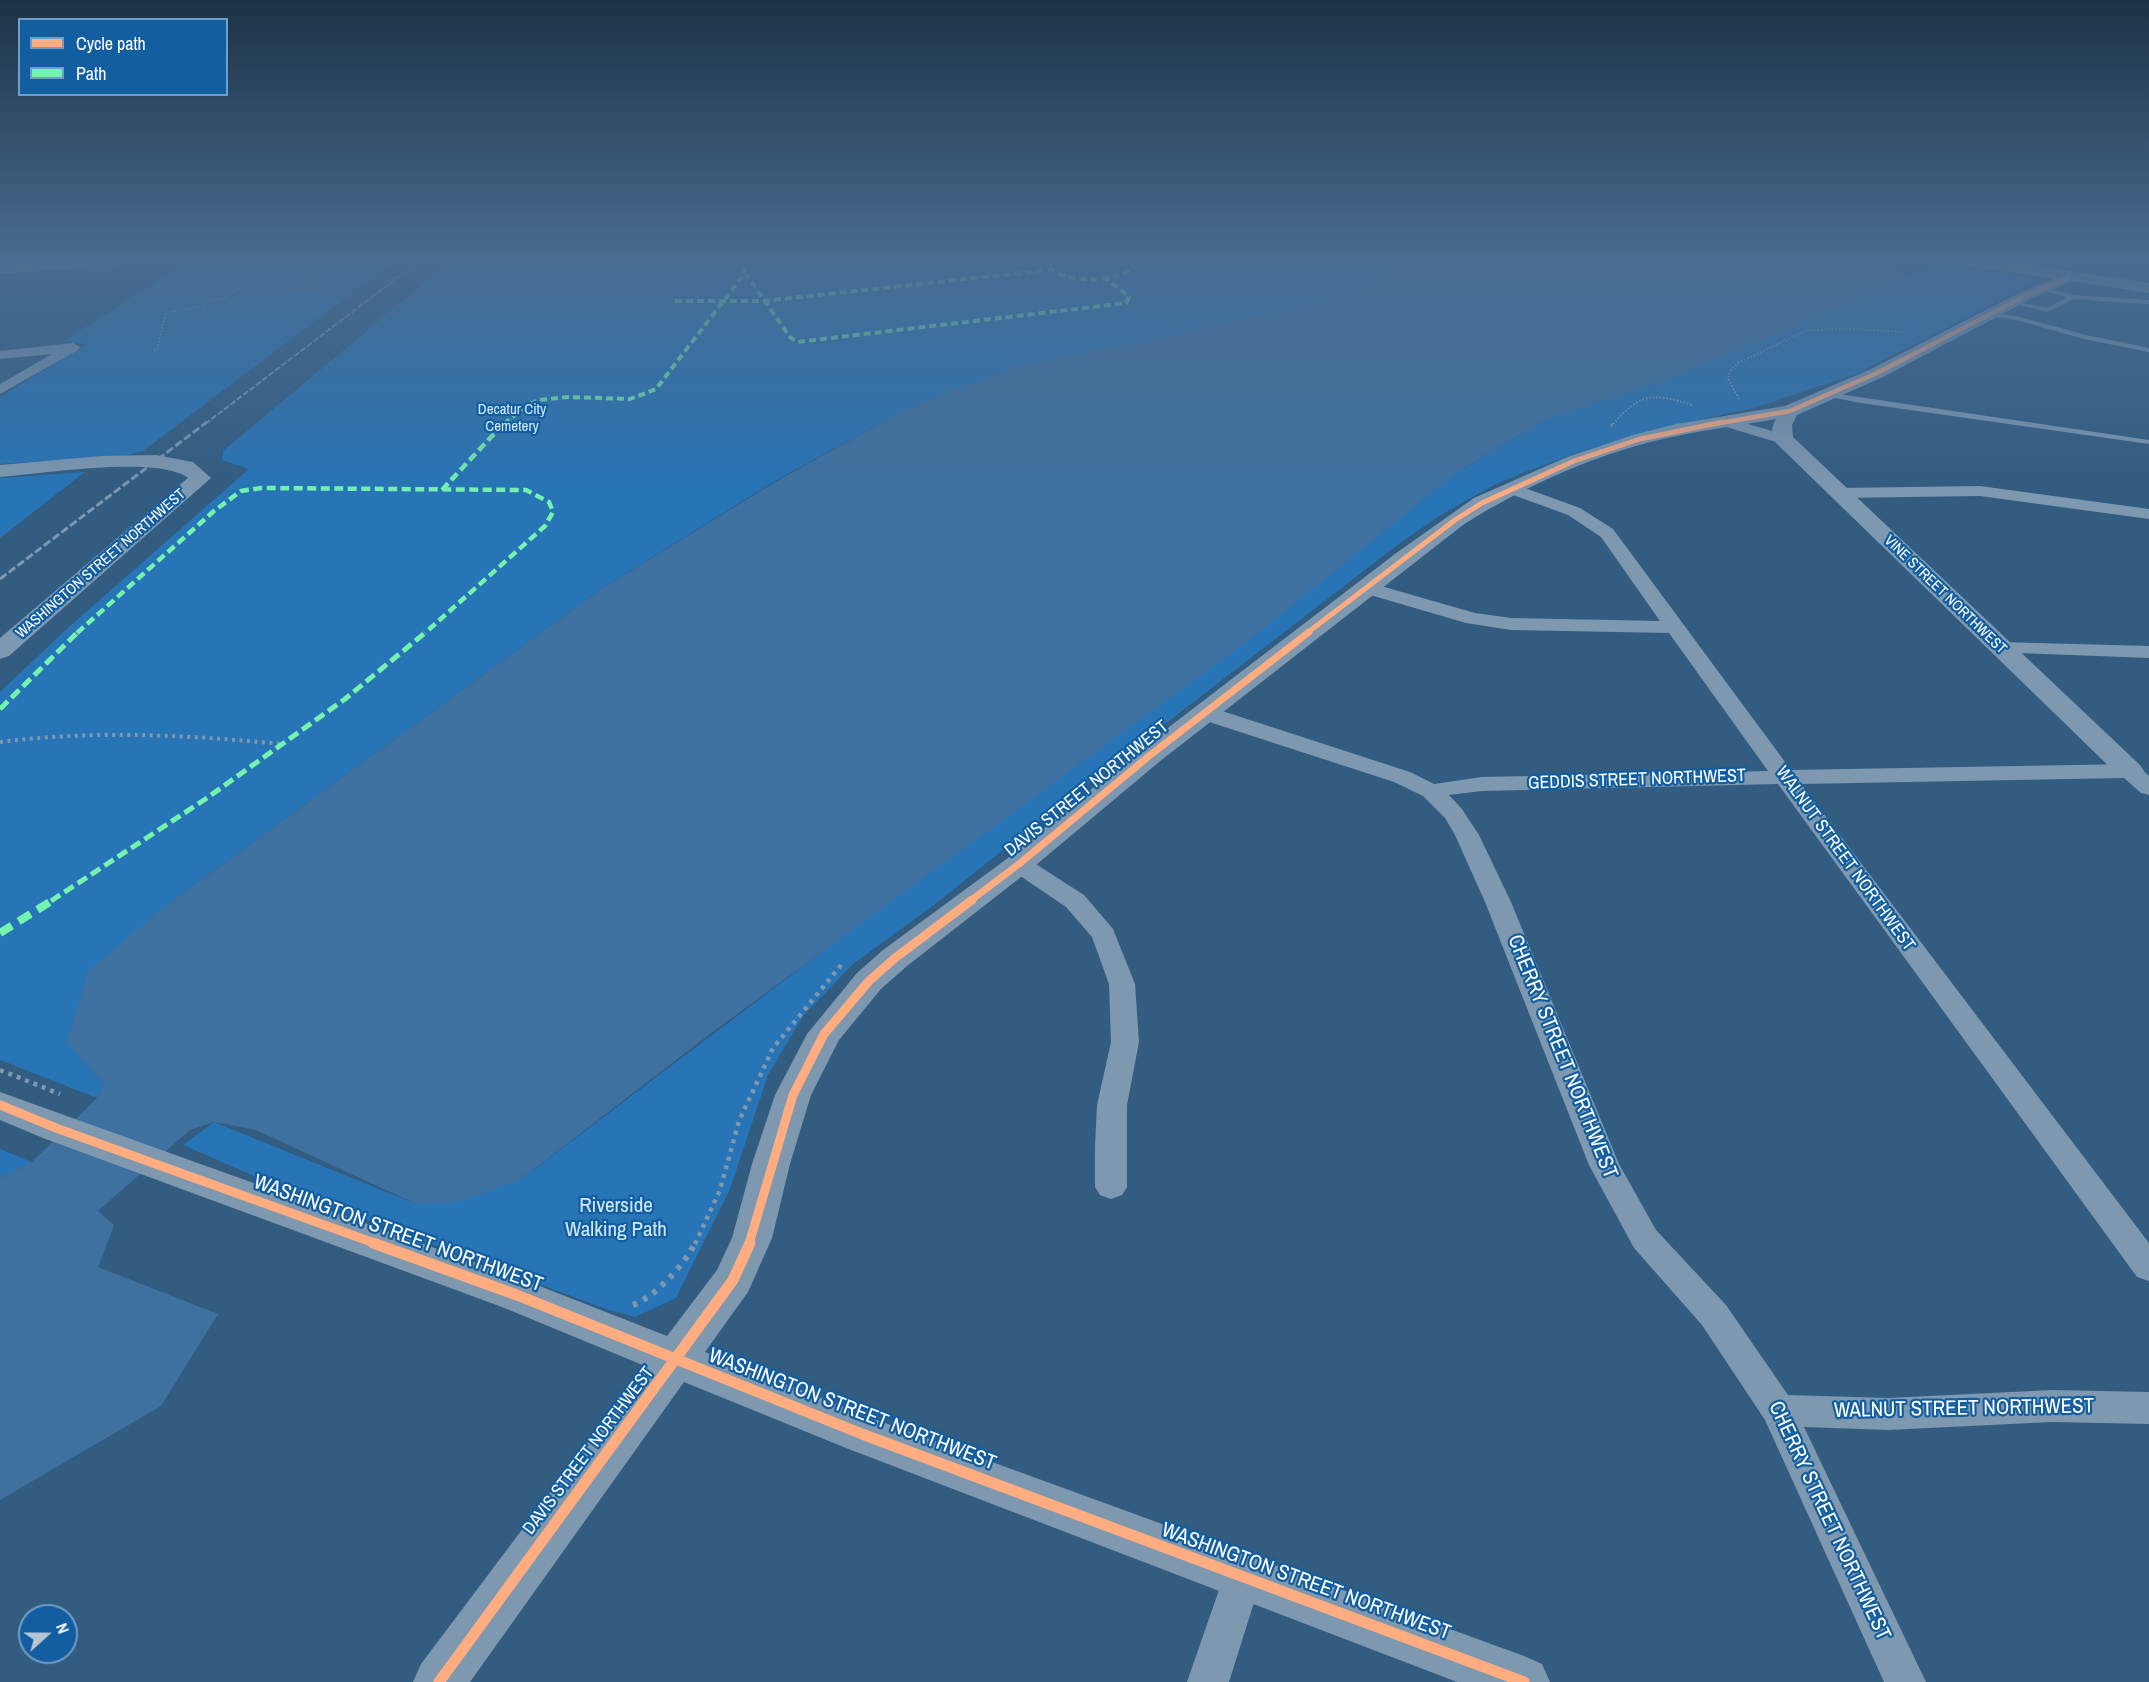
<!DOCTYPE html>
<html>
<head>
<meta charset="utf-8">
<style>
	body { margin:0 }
	#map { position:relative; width:2149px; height:1682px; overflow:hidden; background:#325c80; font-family:"Archivo Narrow",sans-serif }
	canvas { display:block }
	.legend { position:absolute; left:18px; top:18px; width:210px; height:78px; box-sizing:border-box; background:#125ea0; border:2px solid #719ec6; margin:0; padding:8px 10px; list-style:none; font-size:18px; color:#fff }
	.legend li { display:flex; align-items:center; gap:12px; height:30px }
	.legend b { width:30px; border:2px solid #719ec6 }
	.north { position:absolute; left:18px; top:1604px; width:60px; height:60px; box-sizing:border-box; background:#125ea0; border:2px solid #719ec6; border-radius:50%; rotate:69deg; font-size:16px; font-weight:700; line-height:24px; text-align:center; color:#fff }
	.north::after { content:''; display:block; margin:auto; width:21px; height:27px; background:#b7c6d3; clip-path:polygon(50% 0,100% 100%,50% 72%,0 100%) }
</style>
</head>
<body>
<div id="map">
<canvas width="2149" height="1682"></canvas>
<ul class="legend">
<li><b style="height:8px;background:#ffac80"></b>Cycle path</li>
<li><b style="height:8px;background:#73f3ae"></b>Path</li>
</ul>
<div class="north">N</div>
</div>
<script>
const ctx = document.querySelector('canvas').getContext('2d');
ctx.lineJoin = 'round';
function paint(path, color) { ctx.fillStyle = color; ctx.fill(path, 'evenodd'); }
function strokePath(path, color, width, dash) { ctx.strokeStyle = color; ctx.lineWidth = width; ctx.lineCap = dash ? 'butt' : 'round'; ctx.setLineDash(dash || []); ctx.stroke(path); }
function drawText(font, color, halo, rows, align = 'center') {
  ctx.font = font + ' "Archivo Narrow",sans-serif'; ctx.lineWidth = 4.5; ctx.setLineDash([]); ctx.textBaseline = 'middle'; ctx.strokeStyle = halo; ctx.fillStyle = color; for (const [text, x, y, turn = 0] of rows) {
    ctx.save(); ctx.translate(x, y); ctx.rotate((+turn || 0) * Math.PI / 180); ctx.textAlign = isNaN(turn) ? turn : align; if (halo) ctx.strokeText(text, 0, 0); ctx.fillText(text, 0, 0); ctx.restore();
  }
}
const green = new Path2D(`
	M192 259H397L143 451 124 456 0 464V397L87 344 63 342Z
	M453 259H1416L1319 305 1018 367 908 408 775 481 601 589 165 906 68 1042 104 1085 97 1098 0 1060V692L70 626 249 469 222 460 223 451Z
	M1938 264 2032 279 2034 283 1856 374 1753 408 1657 429 1588 449 1525 472 1492 486 1441 515 1400 543 1038 822 934 905 853 964 803 1016 768 1075 730 1189 676 1298 635 1317 606 1309 286 1190 183 1145 214 1122 416 1204 520 1180 1456 473 1551 417 1661 382Z
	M85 472 0 538V478Z
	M0 1149 32 1162 0 1178Z`);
const water = new Path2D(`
	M1416 259H1889L1903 261 1890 271 1907 278 1661 382 1551 417 1456 473 1254 636 710 1034 520 1180 458 1202 416 1204 256 1130 214 1122 190 1130 98 1211 114 1225 98 1267 218 1314 161 1406 0 1500V1178L32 1162 97 1098 104 1085 67 1042 89 970 165 906 601 589 775 482 908 408 1018 367 1319 305Z
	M305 275H336L318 288H323L317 292H280Z`);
const pathFar4 = new Path2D(`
	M154 351 157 349 166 313 203 306 214 299H222L271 268 290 259
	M1739 399 1728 378 1730 371 1738 363 1807 330 1851 329 1905 332
	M1613 424C1641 392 1653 393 1692 405`);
const pathFar3 = new Path2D(`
	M1611 426 1614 422`);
const pathFar2 = new Path2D(`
	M0 742C95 730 187 735 282 744`);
const pathFar1 = new Path2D(`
	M0 1070 60 1094
	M695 1244 720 1190 739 1121 773 1048 842 964`);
const path = new Path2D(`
	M633 1305C655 1297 685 1264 695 1243`);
const service = new Path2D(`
	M2041 287 2073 295 2149 300V304L2074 299 2048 312 2010 303 2013 301 2047 308 2067 297 2039 290 2038 289Z
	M1991 313 2016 316 2086 335 2149 348V352L2084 339 2016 320 1989 316V314Z
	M1825 392 2149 440V444L1861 403 1825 396Z`);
const minor = new Path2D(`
	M96 259H150L144 263 0 274V266Z
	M73 343 80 347 78 350 0 394V384L52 354 0 359V351Z
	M1728 418 1789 436 1791 439 1783 444 1723 426 1720 423 1723 420Z
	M1511 483 1580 508 1613 529 1791 770 2130 764 2138 766 2149 776V795L2141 793 2124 778 1801 784 2149 1243V1281L2137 1277 1778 784 1482 791 1449 795 1462 809 1479 835 1511 902 1619 1164 1656 1230 1726 1305 1788 1395 1888 1398 2052 1390 2149 1392V1424L2052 1422 1888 1430 1804 1427 1926 1682H1884L1765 1420 1702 1325 1634 1248 1589 1165 1485 902 1455 835 1445 818 1423 796 1394 782 1197 718 1194 713 1197 708 1205 707 1213 708 1410 772 1434 784 1482 777 1768 771 1669 633 1511 630 1466 623 1360 592 1358 588 1360 584 1367 582 1475 613 1511 618 1660 621 1601 537 1568 515 1505 492 1503 488Z
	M1980 486 2149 509V519L1980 496 1839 498 1831 493 1839 488Z
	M2000 642 2149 646V658L1993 652 1990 648 1993 644Z
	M1019 857 1028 859 1084 895 1113 929 1135 984 1139 1042 1127 1105V1187L1122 1195 1111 1199 1100 1195 1095 1187V1145L1097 1105 1111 1042 1109 984 1092 937 1066 907 1010 869 1007 864 1010 859Z
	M1242 1558 1256 1564 1262 1577 1229 1682H1187L1228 1564Z`);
const tertiary = new Path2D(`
	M2069 272 2074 274 2077 277 2074 280 2029 300 1883 377 1797 415 1792 425 1793 437 2140 765 2144 771 2140 777 2130 779 2120 777 1776 443C1771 436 1771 426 1776 419 1743 425 1709 429 1677 436 1605 450 1525 485 1463 525L1159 762 1030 870 907 966 881 989 839 1040 811 1095 790 1164 772 1238 748 1292 705 1352 877 1420 1524 1656 1542 1664 1550 1682H1457L846 1448 684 1382 470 1682H413L421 1664 645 1366 502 1307 43 1138 0 1120V1092L532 1283 667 1336 717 1270 732 1238 752 1164 775 1095 807 1034 857 973 883 950 1008 858 1139 750 1395 554 1474 498 1567 457 1633 435 1676 424 1785 406 1871 369 2017 294Z
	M156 455 193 462 211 478 9 656 0 659V638L188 478C159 455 40 474 0 477V465L101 456Z`);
const trunk = new Path2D(`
	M1948 259H1990L2149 283V293L1956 264Z`);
const railFar1 = new Path2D(`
	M205 424 422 259`);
const rail = new Path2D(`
	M0 579 207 422`);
const quietFar3 = new Path2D(`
	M588 259 738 260
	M1054 259 1048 266C1069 286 1109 281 1133 269L1134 265 1127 259
	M1131 261 1146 259
	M745 273 790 337 797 342 1126 303 1129 297 1106 278
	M675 301H763L1050 270
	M504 424 527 405 539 400 568 397 630 399 656 389 745 273 738 259`);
const quietFar2 = new Path2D(`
	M442 490 505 422
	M77 633 214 511 241 491 261 488 526 490 549 502 553 512 545 526 425 633`);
const quietFar1 = new Path2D(`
	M0 709 78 632
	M51 901 207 798 345 699 426 632`);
const quiet = new Path2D(`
	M0 933 53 900`);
const cyclewayFar4 = new Path2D(`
	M1714 424 1790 411 1877 373 2023 297 2069 277`);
const cyclewayFar3 = new Path2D(`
	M1307 633 1455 520 1482 503 1574 461 1640 439 1723 422`);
const cyclewayFar2 = new Path2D(`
	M970 901 1019 864 1149 756 1309 632`);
const cyclewayFar1 = new Path2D(`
	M0 1105 56 1128 377 1244
	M749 1244 793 1095 824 1034 869 981 895 958 972 900`);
const cycleway = new Path2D(`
	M373 1243 517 1295 862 1434 1524 1682
	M439 1682 733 1280 750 1243`);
const farParknames = [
	["Decatur City",512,410],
	["Cemetery",512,427]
];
const farStreetnames = [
	["WASHINGTON STREET NORTHWEST",101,564,-41],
	["VINE STREET NORTHWEST",1945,595,44]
];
const streetNames = [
	["GEDDIS STREET NORTHWEST",1637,780,-2],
	["DAVIS STREET NORTHWEST",1087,789,-39],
	["WALNUT STREET NORTHWEST",1845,859,54],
	["DAVIS STREET NORTHWEST",589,1451,-53]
];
const nearStreetnames = [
	["CHERRY STREET NORTHWEST",1562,1057,68],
	["WASHINGTON STREET NORTHWEST",398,1234,20],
	["WALNUT STREET NORTHWEST",1964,1409,-1],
	["WASHINGTON STREET NORTHWEST",852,1410,21],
	["CHERRY STREET NORTHWEST",1829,1521,65],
	["WASHINGTON STREET NORTHWEST",1306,1582,20]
];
const nearParknames = [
	["Riverside",616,1206],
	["Walking Path",616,1230]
];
paint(green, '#2774b6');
paint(water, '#3e719f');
strokePath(pathFar4, '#7e98b0', 2, [1.5, 2]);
strokePath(pathFar3, '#7e98b0', 3, [2, 3]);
strokePath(pathFar2, '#7e98b0', 4, [3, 4.5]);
strokePath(pathFar1, '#7e98b0', 4.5, [4, 5]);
strokePath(path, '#7e98b0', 6, [4.5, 7]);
paint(service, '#7e98b0');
paint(minor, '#7e98b0');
paint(tertiary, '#7e98b0');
paint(trunk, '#7d98af');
strokePath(railFar1, '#7d98af', 2, [6, 2]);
strokePath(rail, '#7d98af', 3, [8, 3]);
strokePath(quietFar3, '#73f3ae', 4, [7, 4]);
strokePath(quietFar2, '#73f3ae', 4.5, [9, 4.5]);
strokePath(quietFar1, '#73f3ae', 5, [11, 5]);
strokePath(quiet, '#73f3ae', 8, [14, 8]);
strokePath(cyclewayFar4, '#ffac80', 4.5);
strokePath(cyclewayFar3, '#ffac80', 5);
strokePath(cyclewayFar2, '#ffac80', 7);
strokePath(cyclewayFar1, '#ffac80', 9);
strokePath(cycleway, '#ffac80', 11);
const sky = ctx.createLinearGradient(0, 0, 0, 495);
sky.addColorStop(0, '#1c3346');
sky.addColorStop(0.52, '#496c91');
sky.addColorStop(1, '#496c9100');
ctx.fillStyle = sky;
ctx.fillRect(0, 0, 2149, 495);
drawText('15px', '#d4ebfe', '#125ea0', farParknames);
drawText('15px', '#fff', '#125ea0', farStreetnames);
drawText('18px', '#fff', '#125ea0', streetNames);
drawText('21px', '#fff', '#125ea0', nearStreetnames);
drawText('21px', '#d4ebfe', '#125ea0', nearParknames);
</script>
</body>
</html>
